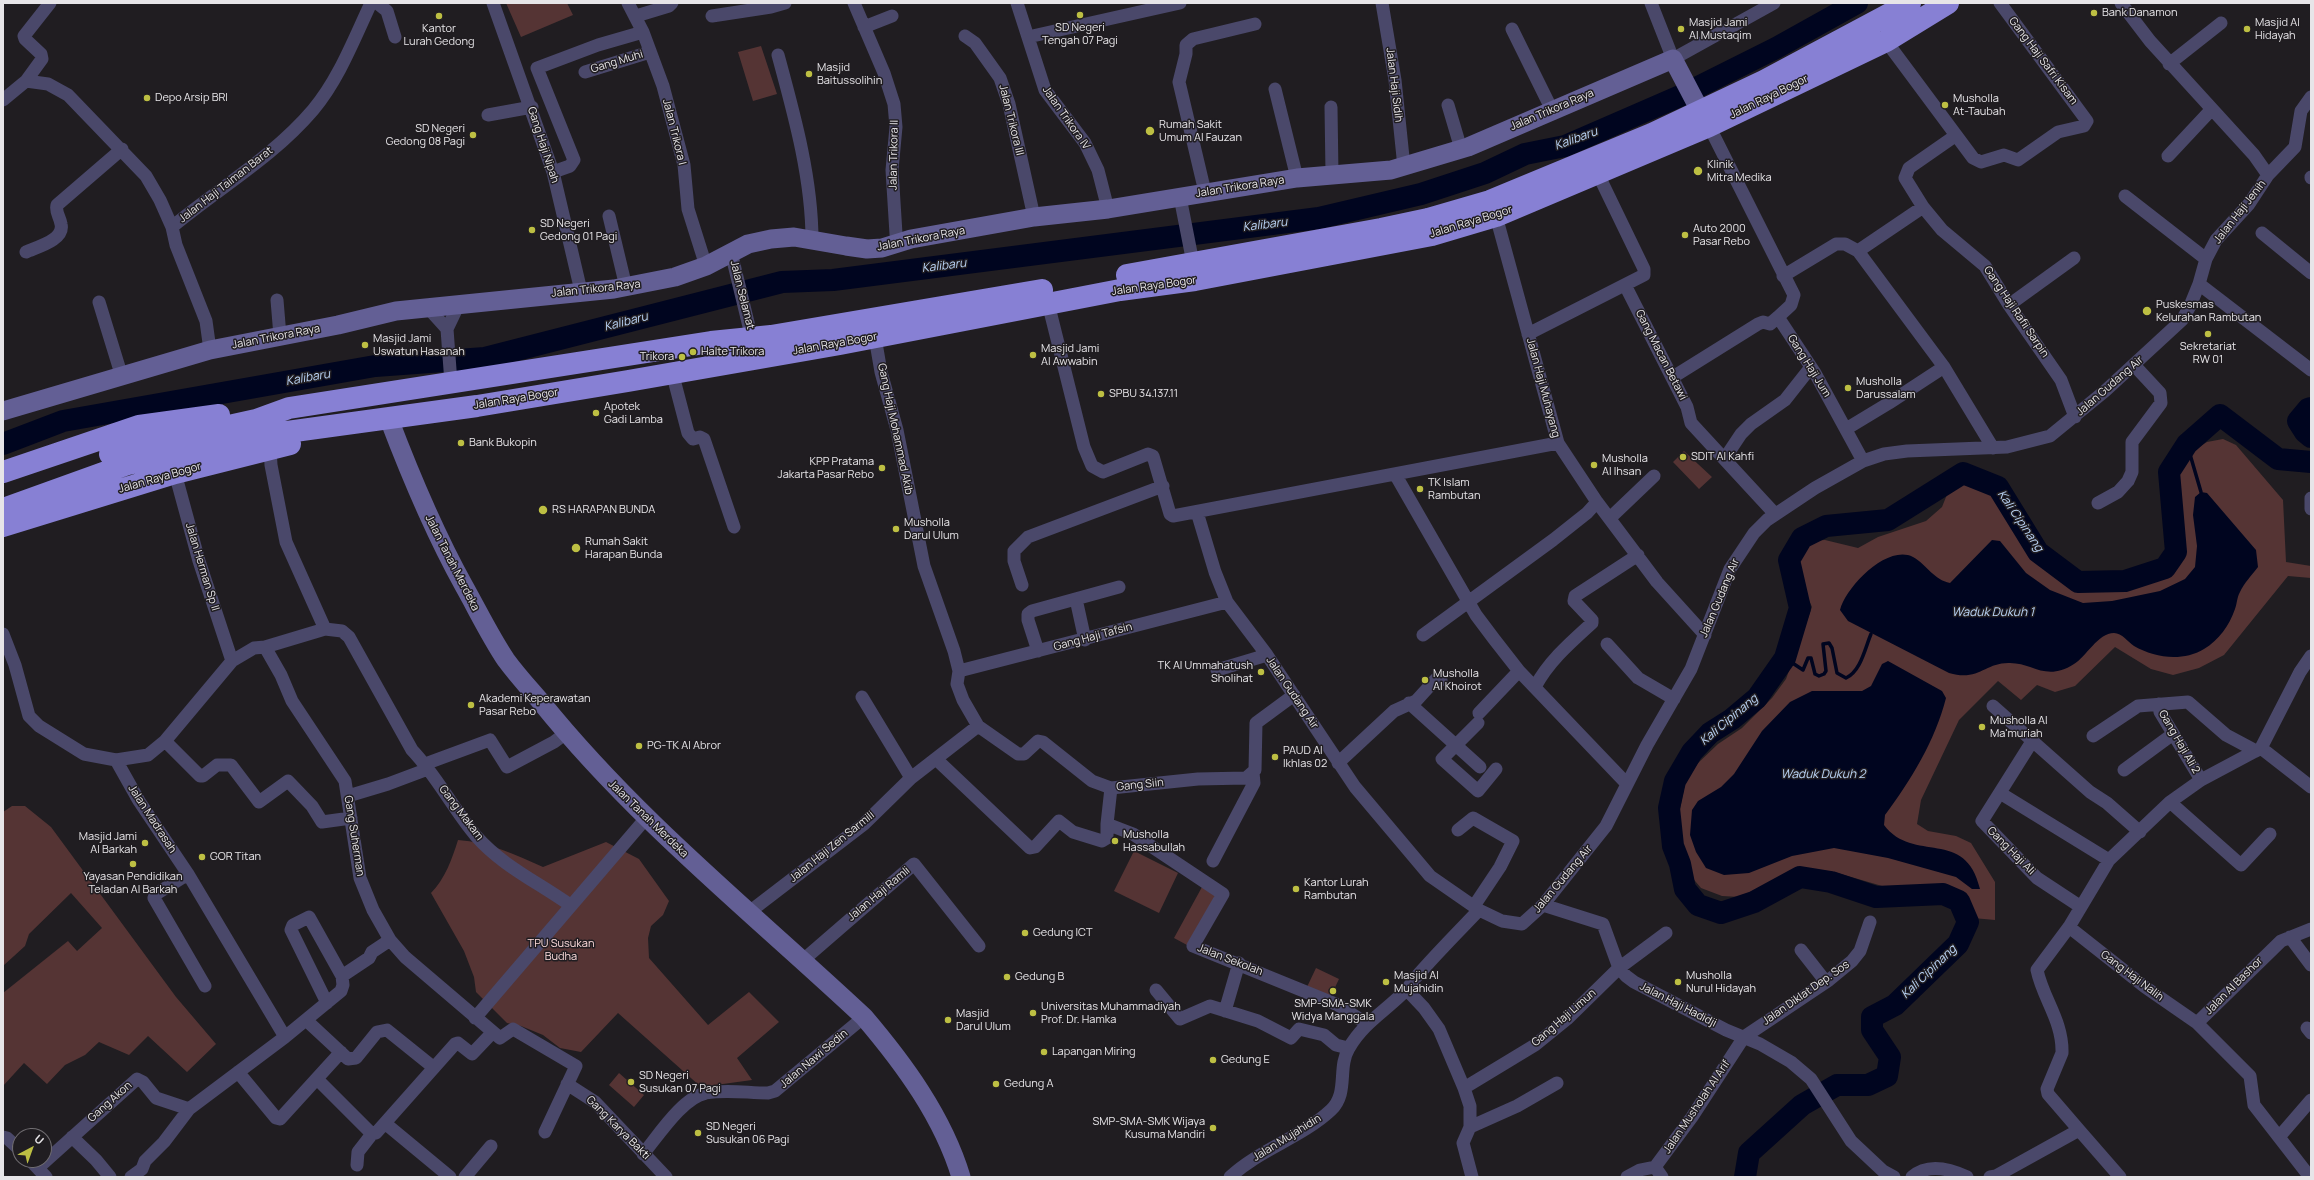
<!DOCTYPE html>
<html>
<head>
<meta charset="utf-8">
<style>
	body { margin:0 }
	#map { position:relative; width:2314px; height:1180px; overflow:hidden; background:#201d21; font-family:Manrope,sans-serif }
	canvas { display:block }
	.frame { position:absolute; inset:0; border:4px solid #e7e5e8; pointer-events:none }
	.north { position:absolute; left:12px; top:1128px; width:40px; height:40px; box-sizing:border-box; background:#201d21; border:1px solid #706d71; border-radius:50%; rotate:41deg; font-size:11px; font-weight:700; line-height:16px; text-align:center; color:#e7e5e8 }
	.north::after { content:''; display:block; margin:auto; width:14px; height:18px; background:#bdbf43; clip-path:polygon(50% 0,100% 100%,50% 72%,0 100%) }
</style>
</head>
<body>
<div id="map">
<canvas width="2314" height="1180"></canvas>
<div class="frame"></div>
<div class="north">U</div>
</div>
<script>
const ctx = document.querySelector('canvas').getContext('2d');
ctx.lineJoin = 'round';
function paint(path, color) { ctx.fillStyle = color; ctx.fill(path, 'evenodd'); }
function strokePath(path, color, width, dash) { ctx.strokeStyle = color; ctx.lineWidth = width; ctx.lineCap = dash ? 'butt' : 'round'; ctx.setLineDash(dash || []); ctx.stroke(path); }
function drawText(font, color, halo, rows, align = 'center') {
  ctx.font = font + ' Manrope,sans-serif'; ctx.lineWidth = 3; ctx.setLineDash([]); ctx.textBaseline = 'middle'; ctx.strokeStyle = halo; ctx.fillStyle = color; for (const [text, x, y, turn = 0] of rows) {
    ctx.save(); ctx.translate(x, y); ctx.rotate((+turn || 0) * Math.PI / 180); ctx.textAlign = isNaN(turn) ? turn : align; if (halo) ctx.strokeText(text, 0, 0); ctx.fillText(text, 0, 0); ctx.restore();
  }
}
const green = new Path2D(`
	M506 3H567L573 15 521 37Z
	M761 46 777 94 753 101 738 52Z
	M2223 439 2236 445 2283 500 2286 562 2311 566V578L2288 576 2224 655 2199 668 2173 675 2151 669 2115 647 2075 686 2055 692 2037 685 2021 700 1998 681 1959 720 1921 800 1917 824 1928 831 1956 836 1971 843 1995 882V920L1973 918C1970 903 1966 895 1953 887L1889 888 1834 872 1807 870 1788 874 1740 897 1722 896 1701 888 1690 875 1681 853 1679 815 1685 783 1697 764 1718 744 1742 728 1772 698 1786 679 1812 607 1796 571V553L1807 541 1825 540 1858 548 1878 537 1926 521 1942 507 1950 487 1956 484H1972L1992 494 2036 563 2070 585 2079 588 2102 590 2135 586 2169 573 2183 555 2185 543 2176 480 2179 469 2197 448 2207 442Z
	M1684 451 1712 477 1699 489 1673 462Z
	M12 806H25L51 827 176 997 216 1044 187 1072 148 1036 129 1055 99 1042 85 1055 65 1065 47 1084 24 1063 3 1086V993L68 941 77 951 102 928 71 893 29 934 25 946 3 966V812Z
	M458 840C489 842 516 855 543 867L606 842 639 859 669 901 663 915 651 926 648 938 649 958 708 1025 749 992 779 1022 737 1058 752 1080 701 1087 618 1013 581 1052 560 1048 543 1035 521 1026 507 1023 476 992 474 977 464 951 431 893C445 879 452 859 458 840Z
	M1134 851 1178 873 1159 913 1114 891Z
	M1202 887 1216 895 1187 945 1174 938Z
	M1316 968 1339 979 1330 998 1307 987Z
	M619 1073 644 1095 634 1107 609 1085Z`);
const water = new Path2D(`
	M2201 492 2207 493 2256 550 2258 567C2252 575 2244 583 2240 592 2237 597 2237 604 2235 609 2229 626 2219 640 2204 649 2182 662 2155 658 2134 646 2128 642 2122 633 2114 633 2098 633 2086 657 2074 664 2046 682 2033 663 2010 663 1985 662 1979 682 1949 673L1848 621 1840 610C1846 587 1887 544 1913 557 1927 565 1934 580 1950 583L1992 540 2000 541 2026 573 2050 590 2083 603 2112 601 2160 591 2185 579 2195 567 2197 546 2193 515 2195 497Z
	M1888 661 1942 691 1946 698C1935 741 1911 780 1885 815L1884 825C1913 864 1966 827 1980 889H1972L1956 877 1888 858 1834 848 1792 856 1749 873 1724 875 1706 868 1696 852 1690 835 1692 810 1698 801 1721 787 1734 774 1762 731 1790 702 1812 691H1862L1871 686 1882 664Z`);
const stream = new Path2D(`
	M2187 444 2201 492
	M1785 658 1803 670 1808 658H1811L1815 674 1819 676 1824 674 1826 671 1823 644 1829 643 1832 648 1837 673 1846 678C1861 671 1865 648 1871 634`);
const river = new Path2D(`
	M2311 408 2308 409 2298 421 2305 432 2311 437
	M3 444 63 421 375 366 485 358 782 282 833 280 1319 218 1421 194 1485 173 1525 154 1565 146 1680 96 1776 48 1857 3
	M1745 1177 1749 1153 1802 1105 1837 1085H1868L1887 1076 1890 1057 1872 1030V1017L1895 1005 1958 944 1968 922 1959 901 1943 894 1876 897 1831 882 1800 877 1754 902 1721 913 1698 905 1685 889 1680 864 1673 846 1669 808 1675 781 1692 752 1710 733 1732 719 1757 698 1785 658 1800 608 1789 560 1802 538 1826 526 1888 520 1963 473 1998 487 2038 552 2078 582 2125 581 2165 568 2176 552 2169 472 2187 444 2220 415 2278 459 2311 462`);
const street = new Path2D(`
	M377 3 387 11 395 37
	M493 3 553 172 581 291
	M628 3 643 32 663 86 684 165 688 209 706 266
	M854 3 884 73 894 104 896 127 892 170 896 234 899 243
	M1017 3 1045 90 1085 143 1098 170 1108 209
	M1382 3 1395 80 1404 167
	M1651 3 1673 59 1774 3
	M2121 3 2150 41 2254 155 2268 175 2249 204 2216 240 2206 259 2199 284 2311 370
	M636 16 669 6 672 3
	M712 16 771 7 785 3
	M864 27 892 16
	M1512 29 1552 110
	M965 36 975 43 1000 78 1009 104 1034 217
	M1028 37 1180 3
	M1886 41 1973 158 1981 162 2004 155 2018 160 2058 132 2084 126 2087 121 2000 3
	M778 55C794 114 812 178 812 240
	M2169 64 2221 23
	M585 72 650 52
	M26 81 42 59 41 54 25 39 24 36 50 3
	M1275 89 1297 178
	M3 100 26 81 48 84 68 95 146 176 160 200 172 227
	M1448 105 1461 149
	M1331 107 1332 174
	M488 115 532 107
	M1709 126 1794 295 1791 305 1778 317 1815 373 1863 461
	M1955 136 1909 168 1905 178 1923 207 1942 230 1985 266 2009 305 2061 380 2075 417
	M2168 156 2212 109
	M553 172 570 166 574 160 537 68 598 45 643 32
	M2268 175 2295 147 2301 111 2311 97
	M2311 177V178
	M1205 192 1179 82 1186 54V45L1193 39 1255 24
	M2125 196 2206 259
	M1180 197 1193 263
	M609 216 626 287
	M1496 216 1558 443 1597 502 1657 582 1705 635
	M2262 233 2311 273
	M1858 251 1923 207
	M26 252C37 247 65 240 61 224 60 217 55 212 57 205L122 149
	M731 252 752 339
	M1783 276 1836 244H1845L1858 251 1944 367 1993 448
	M1625 285 1687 407 1691 423 1775 514
	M277 300 280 336
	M99 302 122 377
	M1048 303 1084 447 1092 466 1103 472 1148 454 1153 456 1170 514 1173 516 1558 443
	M2009 305 2074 258
	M429 309 447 329
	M1528 334 1644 275V269L1598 174
	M875 337 881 372 897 430 924 566 954 651 959 671 957 684 963 700 978 726 1018 754H1024L1038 741 1043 742 1092 781 1111 788 1198 779 1246 778 1255 770 1256 723 1294 695
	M210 350 206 321 176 245 172 227C219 188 273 157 313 110 339 79 354 39 371 3
	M672 372 688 433 693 439 700 437 704 439 734 527
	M1673 377 1758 324 1763 322 1770 324 1778 317
	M451 383 447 329 458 306
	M1846 429 1889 403 1944 367
	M1725 458 1741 434 1751 424 1785 400 1811 367
	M175 473 199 561 232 661
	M1395 474 1476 615 1494 639 1519 671 1627 784
	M2311 498V509
	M2098 503 2118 492 2128 481 2132 472V442L2161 403 2160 393 2134 365
	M1197 512 1215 572 1227 602 1267 655 1355 787 1430 876 1479 910 1502 921 1522 924 1543 905 1606 826 1647 745 1691 669 1730 569 1754 533 1767 520 1815 488 1863 461 1884 454 1907 451 2007 447 2050 436 2105 391 2182 320 2190 306 2199 284
	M1610 518 1654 476
	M1022 585 1014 561V551L1028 537 1163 486
	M1076 599 1085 640
	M325 629 342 631 349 637 412 750C437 776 453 809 476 836 501 865 539 883 570 905
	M3 634 15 665 29 716 39 726 84 754 116 760 148 755 165 741 232 661 254 648 265 647 281 675 292 701 345 781 360 878 373 910 390 940 405 957 500 1038 513 1029 576 1066 545 1132
	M1423 635 1553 540 1587 513 1597 502
	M1607 644 1638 678 1674 699
	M265 647 325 629 286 542 271 465 270 449
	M1038 651 1028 620V614L1032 611 1119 587
	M1217 670 1267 655
	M959 671 1227 602
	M1535 687C1549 661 1570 643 1592 623V620L1574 601 1575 596 1638 555
	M862 697 911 778
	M1409 703 1480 767
	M2159 704 2160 712 2201 780
	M1993 706 2090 792 2107 803 2140 832
	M1479 713 1519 671
	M1478 723 1442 759 1478 791 1496 769
	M2093 736 2138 706 2188 702 2226 735 2256 751
	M2033 740 1982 821 2037 878 2081 907
	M165 741 200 776H203L217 765H231L259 802 288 781 312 806 322 822 351 818
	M2261 748 2300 672 2311 656
	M2261 748 2311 787
	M936 759 1030 848 1035 847 1059 821 1073 832 1102 841 1107 838V824
	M116 760 139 801 188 874 285 1037
	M1338 763 1394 711 1416 701 1436 679 1441 680
	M425 764 490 740 507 767 554 742 566 733
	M2124 770 2173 734
	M1111 788 1107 824 1133 834 1223 894 1193 946 1338 1005 1367 1024
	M2000 793 2109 860
	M348 796 388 784 428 769
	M2170 802 2241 865 2270 834
	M1458 830 1473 818 1513 841 1500 867 1474 906
	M1213 861 1254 783 1253 773
	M188 874 156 894 154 898 205 986
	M1543 905 1603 924 1619 968 1626 976 1634 982 1726 1030 1760 1044 1791 1062 1811 1079 1851 1141 1883 1171 1894 1177
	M748 913 864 824 911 778 978 726
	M2069 927 2145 987 2197 1023 2250 1076 2254 1105 2306 1172 2311 1176
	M2290 937 2311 965
	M1801 950 1826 982
	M802 961 914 864 979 946
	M1156 990 1180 1019 1210 1006 1258 1021 1291 1038 1299 1029 1324 1035 1336 1045 1348 1048
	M1407 990 1424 1008 1439 1029 1464 1088 1470 1106V1127L1463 1143 1472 1177
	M327 1003 291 930 293 925 309 917 342 976
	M1225 1011 1239 963
	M475 1018 647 817
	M306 1020 348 1059 356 1058 377 1032 387 1030 433 1067
	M2197 1023 2281 941 2311 929
	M2307 1028 2311 1033
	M238 1072 276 1118 280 1119 341 1052
	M317 1079 372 1134 376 1133 455 1044 458 1043 472 1054 492 1033
	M567 1084 595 1102 666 1177
	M1464 1088 1535 1045 1567 1019 1619 968 1666 933
	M386 1124 450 1177
	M1470 1127 1517 1106 1557 1083
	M2079 1130 2048 1094 2047 1089 2062 1053C2063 1021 2043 999 2037 970L2069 927 2109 860 2170 802 2201 780 2261 748
	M3 1137 7 1138 20 1150
	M72 1137 96 1160 110 1177
	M2279 1137 2311 1100
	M643 1154C658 1136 683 1097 706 1093 726 1089 748 1093 768 1093L775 1091 864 1017
	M30 1160 46 1177
	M357 1165 358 1152 372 1134
	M38 1168 137 1079 143 1082 156 1098 189 1109
	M131 1177 142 1169 145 1161 164 1142 189 1109 285 1037 341 991 343 985 342 976 369 958 372 952 390 940
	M465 1177 491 1146
	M1230 1177C1260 1149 1301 1138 1331 1110 1349 1093 1337 1068 1349 1048 1363 1023 1387 1010 1406 990 1410 986 1413 980 1417 976 1437 953 1458 932 1479 910
	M1627 1177 1640 1170 1655 1167
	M1662 1177 1655 1167 1692 1117 1744 1037 1829 980 1852 961 1860 951 1870 922
	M1912 1177C1928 1163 1950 1169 1967 1177
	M1990 1177 1996 1176 2079 1130 2120 1177`);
const secondary = new Path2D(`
	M3 411 210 350 338 325 396 311 614 289 675 277 706 266 748 244 771 239 794 237 846 246 867 249 882 248 911 239 1034 217 1108 209 1297 178 1391 170 1468 147 1673 59 1707 124
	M389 419C411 477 434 532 464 586 478 611 490 636 506 660 517 675 529 688 541 702 636 820 754 914 864 1017 904 1064 943 1117 961 1177`);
const highway = new Path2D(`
	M1127 275 1381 229 1428 219 1490 201 1652 134 1764 81 1910 3
	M110 454 125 449 256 420 289 408 711 342 771 336 1042 290
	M3 472 139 426 219 415
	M3 509 128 464 258 436 477 406 628 381 840 344 1120 290 1195 280 1432 235 1496 216 1709 126 1886 41 1948 3
	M3 526 175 473 290 444`);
const markers = [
	[2094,13,4,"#bdbf43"],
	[1080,15,4,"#bdbf43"],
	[439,16,4,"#bdbf43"],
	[1681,29,4,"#bdbf43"],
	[2247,29,4,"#bdbf43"],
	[809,74,4,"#bdbf43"],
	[147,98,4,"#bdbf43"],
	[1945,105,4,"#bdbf43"],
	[1150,131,5,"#bdbf43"],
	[473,135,4,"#bdbf43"],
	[1698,171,5,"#bdbf43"],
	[532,230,4,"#bdbf43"],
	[1685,235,4,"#bdbf43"],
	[2147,311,5,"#bdbf43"],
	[2208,334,4,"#bdbf43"],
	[365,345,4,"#bdbf43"],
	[693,352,4,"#bdbf43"],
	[1033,355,4,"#bdbf43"],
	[682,357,4,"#bdbf43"],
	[1848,388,4,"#bdbf43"],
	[1101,394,4,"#bdbf43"],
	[596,413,4,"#bdbf43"],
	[461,443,4,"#bdbf43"],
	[1683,457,4,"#bdbf43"],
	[1594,465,4,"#bdbf43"],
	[882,468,4,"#bdbf43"],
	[1420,489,4,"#bdbf43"],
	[543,510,5,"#bdbf43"],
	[896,529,4,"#bdbf43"],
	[576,548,5,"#bdbf43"],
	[1261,672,4,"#bdbf43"],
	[1425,680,4,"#bdbf43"],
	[471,705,4,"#bdbf43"],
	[1982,727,4,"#bdbf43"],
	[639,746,4,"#bdbf43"],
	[1275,757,4,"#bdbf43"],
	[1115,841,4,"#bdbf43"],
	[145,843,4,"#bdbf43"],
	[202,857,4,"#bdbf43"],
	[133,864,4,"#bdbf43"],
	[1296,889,4,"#bdbf43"],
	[1025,933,4,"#bdbf43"],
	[1007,977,4,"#bdbf43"],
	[1386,982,4,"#bdbf43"],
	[1678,982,4,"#bdbf43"],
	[1333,991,4,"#bdbf43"],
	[1033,1013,4,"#bdbf43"],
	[948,1020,4,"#bdbf43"],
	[1044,1052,4,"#bdbf43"],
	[1213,1060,4,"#bdbf43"],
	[631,1082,4,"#bdbf43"],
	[996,1084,4,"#bdbf43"],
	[1213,1128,4,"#bdbf43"],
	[698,1133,4,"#bdbf43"]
];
const poiNames = [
	["Bank Danamon",2102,13],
	["Masjid Jami",1689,23],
	["Al Mustaqim",1689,36],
	["Masjid Al",2255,23],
	["Hidayah",2255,36],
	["SD Negeri",1080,28,"center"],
	["Tengah 07 Pagi",1080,41,"center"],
	["Kantor",439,29,"center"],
	["Lurah Gedong",439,42,"center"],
	["Masjid",817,68],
	["Baitussolihin",817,81],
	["Depo Arsip BRI",155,98],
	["Musholla",1953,99],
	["At-Taubah",1953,112],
	["Rumah Sakit",1159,125],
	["Umum Al Fauzan",1159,138],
	["SD Negeri",465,129,"right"],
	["Gedong 08 Pagi",465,142,"right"],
	["Klinik",1707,165],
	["Mitra Medika",1707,178],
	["SD Negeri",540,224],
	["Gedong 01 Pagi",540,237],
	["Auto 2000",1693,229],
	["Pasar Rebo",1693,242],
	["Puskesmas",2156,305],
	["Kelurahan Rambutan",2156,318],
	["Masjid Jami",373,339],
	["Uswatun Hasanah",373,352],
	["Sekretariat",2208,347,"center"],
	["RW 01",2208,360,"center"],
	["Masjid Jami",1041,349],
	["Al Awwabin",1041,362],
	["Halte Trikora",701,352],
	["Trikora",674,357,"right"],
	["Musholla",1856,382],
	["Darussalam",1856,395],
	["SPBU 34.137.11",1109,394],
	["Apotek",604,407],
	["Gadi Lamba",604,420],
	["Bank Bukopin",469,443],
	["SDIT Al Kahfi",1691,457],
	["Musholla",1602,459],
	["Al Ihsan",1602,472],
	["KPP Pratama",874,462,"right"],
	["Jakarta Pasar Rebo",874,475,"right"],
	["TK Islam",1428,483],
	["Rambutan",1428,496],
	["RS HARAPAN BUNDA",552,510],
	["Musholla",904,523],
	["Darul Ulum",904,536],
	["Rumah Sakit",585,542],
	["Harapan Bunda",585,555],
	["TK Al Ummahatush",1253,666,"right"],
	["Sholihat",1253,679,"right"],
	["Musholla",1433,674],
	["Al Khoirot",1433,687],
	["Akademi Keperawatan",479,699],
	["Pasar Rebo",479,712],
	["Musholla Al",1990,721],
	["Ma'muriah",1990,734],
	["PG-TK Al Abror",647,746],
	["PAUD Al",1283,751],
	["Ikhlas 02",1283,764],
	["Musholla",1123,835],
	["Hassabullah",1123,848],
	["Masjid Jami",137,837,"right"],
	["Al Barkah",137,850,"right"],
	["GOR Titan",210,857],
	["Yayasan Pendidikan",133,877,"center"],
	["Teladan Al Barkah",133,890,"center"],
	["Kantor Lurah",1304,883],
	["Rambutan",1304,896],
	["Gedung ICT",1033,933],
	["Masjid Al",1394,976],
	["Mujahidin",1394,989],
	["Musholla",1686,976],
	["Nurul Hidayah",1686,989],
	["Gedung B",1015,977],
	["SMP-SMA-SMK",1333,1004,"center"],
	["Widya Manggala",1333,1017,"center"],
	["Universitas Muhammadiyah",1041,1007],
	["Prof. Dr. Hamka",1041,1020],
	["Masjid",956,1014],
	["Darul Ulum",956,1027],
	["Lapangan Miring",1052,1052],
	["Gedung E",1221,1060],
	["SD Negeri",639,1076],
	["Susukan 07 Pagi",639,1089],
	["Gedung A",1004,1084],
	["SMP-SMA-SMK Wijaya",1205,1122,"right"],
	["Kusuma Mandiri",1205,1135,"right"],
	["SD Negeri",706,1127],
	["Susukan 06 Pagi",706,1140]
];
const streetNames = [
	["Gang Haji Safri Kisam",2043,61,53],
	["Gang Muhi",617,62,-17],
	["Jalan Haji Sidih",1394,85,83],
	["Jalan Raya Bogor",1769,97,-26],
	["Jalan Trikora Raya",1552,110,-23],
	["Jalan Trikora IV",1066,118,55],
	["Jalan Trikora III",1011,120,76],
	["Jalan Trikora I",674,132,76],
	["Gang Haji Nipah",543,145,72],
	["Jalan Trikora II",894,155,-89],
	["Jalan Haji Taiman Barat",226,185,-38],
	["Jalan Trikora Raya",1240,187,-9],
	["Jalan Haji Jenih",2240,212,-52],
	["Jalan Raya Bogor",1471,222,-17],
	["Jalan Trikora Raya",921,239,-11],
	["Jalan Raya Bogor",1154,286,-8],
	["Jalan Trikora Raya",596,289,-6],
	["Jalan Selamat",742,295,76],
	["Gang Haji Rafii Sarpin",2016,312,56],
	["Jalan Trikora Raya",276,337,-11],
	["Jalan Raya Bogor",835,344,-10],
	["Gang Macan Betawi",1661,355,63],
	["Gang Haji Jum",1809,366,58],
	["Jalan Gudang Air",2110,386,-41],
	["Jalan Haji Muhayang",1543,388,75],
	["Jalan Raya Bogor",516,399,-9],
	["Gang Haji Mohammad Akib",895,429,78],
	["Jalan Raya Bogor",160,478,-16],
	["Jalan Tanah Merdeka",452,563,63],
	["Jalan Herman Sp II",202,567,73],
	["Jalan Gudang Air",1720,598,-67],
	["Gang Haji Tafsin",1093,637,-15],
	["Jalan Gudang Air",1292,693,56],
	["Gang Haji Ali 2",2179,742,60],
	["Gang Siin",1140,785,-6],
	["Gang Makam",461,813,53],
	["Jalan Madrasah",152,819,57],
	["Jalan Tanah Merdeka",648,819,44],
	["Gang Suherman",354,836,81],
	["Jalan Haji Zen Sarmili",832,847,-39],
	["Gang Haji Ali",2011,851,45],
	["Jalan Gudang Air",1563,879,-50],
	["Jalan Haji Ramli",879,894,-40],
	["Jalan Sekolah",1230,960,21],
	["Gang Haji Nalih",2132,976,37],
	["Jalan Al Bashor",2234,986,-45],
	["Jalan Diklat Dep. Sos",1806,993,-35],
	["Jalan Haji Hadidji",1678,1005,27],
	["Gang Haji Limun",1564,1018,-41],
	["Jalan Nawi Sedin",814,1059,-40],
	["Gang Akon",110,1102,-42],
	["Jalan Musholah Al Arif",1697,1107,-56],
	["Gang Karya Bakti",618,1128,45],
	["Jalan Mujahidin",1287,1138,-32]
];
const parkNames = [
	["TPU Susukan",561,944],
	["Budha",561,957]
];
const waterNames = [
	["Kalibaru",1576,139,-20],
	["Kalibaru",1265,225,-7],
	["Kalibaru",944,266,-7],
	["Kalibaru",626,322,-14],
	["Kalibaru",308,378,-10],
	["Kali Cipinang",2020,521,56],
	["Waduk Dukuh 1",1993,613],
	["Kali Cipinang",1729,720,-40],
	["Waduk Dukuh 2",1823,775],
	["Kali Cipinang",1929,972,-44]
];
paint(green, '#553434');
paint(water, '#00051f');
strokePath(stream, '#00051f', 3.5);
strokePath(river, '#00051f', 22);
strokePath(street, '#4a486a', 13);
strokePath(secondary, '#635f95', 19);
strokePath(highway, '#8780d4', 22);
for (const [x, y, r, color] of markers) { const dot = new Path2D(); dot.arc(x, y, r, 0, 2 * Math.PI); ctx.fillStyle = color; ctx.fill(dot); strokePath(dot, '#201d21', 1.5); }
drawText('11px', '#e7e5e8', '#201d21', poiNames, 'left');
drawText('11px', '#e7e5e8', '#201d21', streetNames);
drawText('11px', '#fddbdb', '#201d21', parkNames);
drawText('italic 12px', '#bcd6f9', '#201d21', waterNames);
</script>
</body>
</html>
